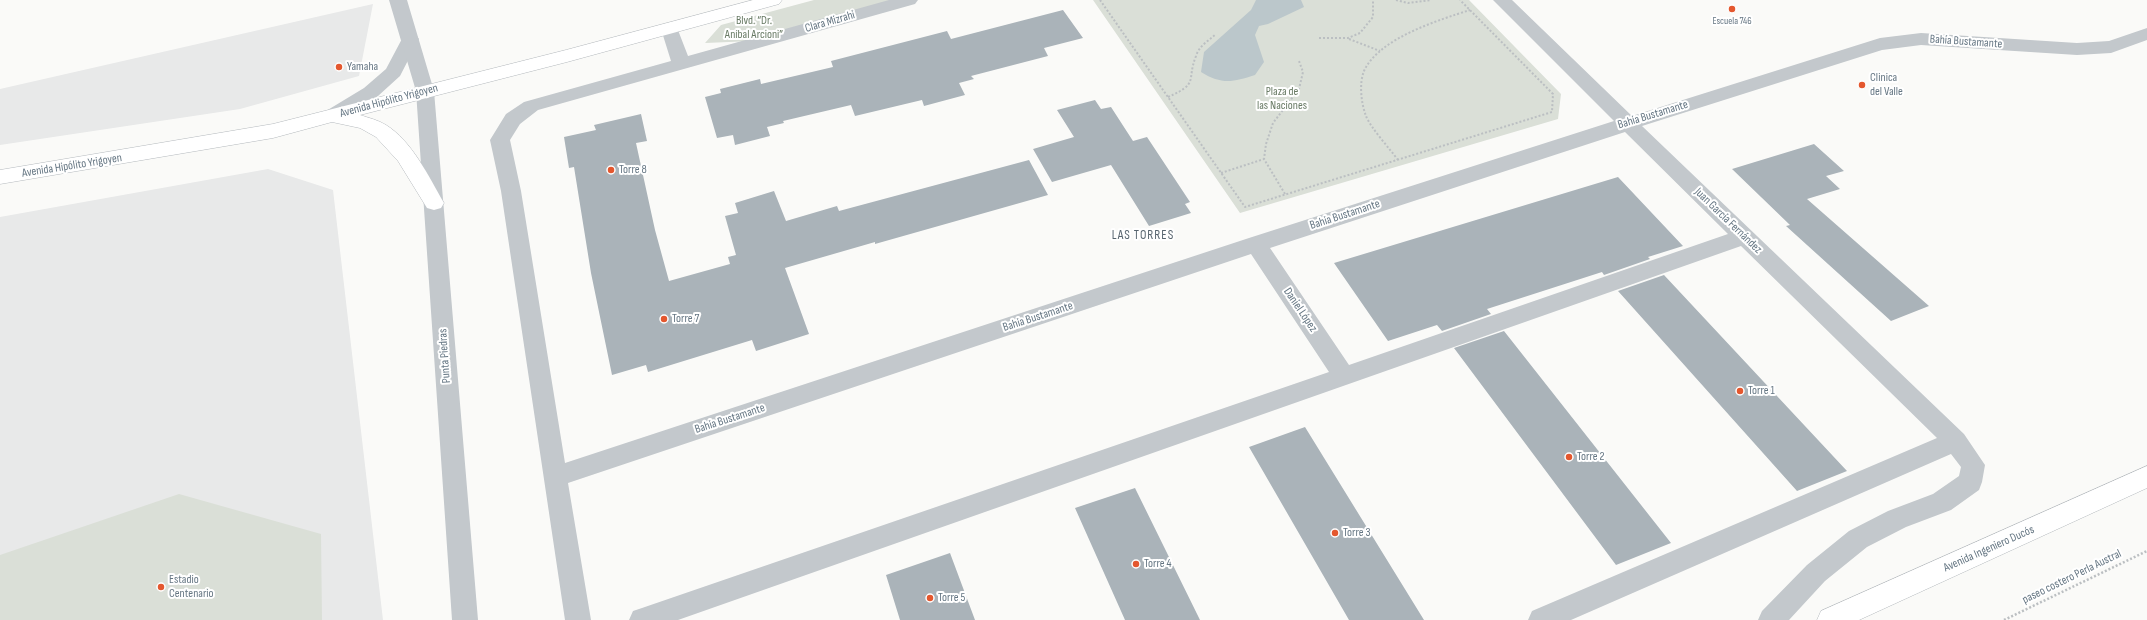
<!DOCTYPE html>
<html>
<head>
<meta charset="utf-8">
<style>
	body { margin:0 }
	canvas { display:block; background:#fafaf8 }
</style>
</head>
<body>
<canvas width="2147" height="620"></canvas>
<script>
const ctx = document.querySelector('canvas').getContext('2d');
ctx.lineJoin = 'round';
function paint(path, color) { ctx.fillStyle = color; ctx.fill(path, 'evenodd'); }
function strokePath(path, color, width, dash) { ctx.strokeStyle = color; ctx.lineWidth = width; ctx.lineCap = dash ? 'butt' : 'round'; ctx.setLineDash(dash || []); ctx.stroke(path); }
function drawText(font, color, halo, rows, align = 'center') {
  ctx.font = font + ' "Sofia Sans Condensed",sans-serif'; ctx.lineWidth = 4; ctx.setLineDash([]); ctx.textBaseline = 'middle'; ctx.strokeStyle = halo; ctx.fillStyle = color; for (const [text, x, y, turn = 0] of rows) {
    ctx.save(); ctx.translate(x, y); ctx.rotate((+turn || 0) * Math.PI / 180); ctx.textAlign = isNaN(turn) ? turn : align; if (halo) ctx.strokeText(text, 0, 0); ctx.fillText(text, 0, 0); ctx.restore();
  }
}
const built = new Path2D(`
	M373 4 359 76 240 109 0 145V89Z
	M268 169 333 190 383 620H0V217Z`);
const green = new Path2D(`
	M814 0H901L753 41 705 43 721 25Z
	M1093 0H1469L1561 94 1558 119 1240 213Z
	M179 494 321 534 322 620H0V555Z`);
const water = new Path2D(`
	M1256 0H1301L1304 7 1268 24 1259 26 1255 35 1264 62 1255 75C1233 82 1222 85 1201 72L1204 52 1251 10Z`);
const building = new Path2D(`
	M1063 10 1083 38 1044 48 1048 56 971 76 974 79 959 83 965 95 924 106 922 100 855 116 851 105 783 121 784 123 767 127 770 136 735 145 733 135 717 138 705 97 721 93 720 89 760 79 761 84 833 67 831 61 947 31 951 39Z
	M1095 100 1101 109 1111 107 1133 141 1147 137 1190 202 1185 204 1191 213 1149 226 1111 165 1052 182 1033 149 1074 137 1057 110Z
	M641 114 647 141 636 143 655 230 669 281 730 264 728 257 736 255 725 216 738 213 735 203 774 191 786 221 837 206 839 211 1029 160 1048 195 875 244V242L785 268 809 334 756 351 752 340 648 372 646 365 612 375 591 273 574 167 569 168 564 137 596 130 594 125Z
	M1814 144 1844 171 1826 176 1840 189 1807 199 1929 306 1891 321 1786 226 1790 225 1732 169Z
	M1618 177 1683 246 1648 257 1650 259 1604 275 1602 272 1487 309 1491 314 1442 331 1437 325 1388 341 1334 263Z
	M1664 275 1847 471 1797 491 1618 291Z
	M1504 331 1671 543 1616 565 1454 348Z
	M1305 427 1424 620H1349L1249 447Z
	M1135 488 1200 620H1125L1075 508Z
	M950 553 975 620H900L886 575Z`);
const pathFar1 = new Path2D(`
	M1100 0 1245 207 1552 112 1553 94 1460 0
	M1396 0 1408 3 1431 0
	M1319 38H1348L1360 33 1373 17V0
	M1349 39 1380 51
	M1168 97C1200 83 1186 81 1196 56 1199 46 1208 41 1215 35
	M1398 160C1390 149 1370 127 1366 116 1361 103 1359 83 1364 71 1379 38 1439 20 1470 10
	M1221 173 1264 159
	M1285 194 1264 159 1266 144 1273 123 1299 89 1303 72 1299 61`);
const path = new Path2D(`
	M2004 620 2147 551`);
const minor = new Path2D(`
	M889 0H918L915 4 538 110 520 124 510 140 521 191 565 463 1249 238 1614 121 1493 0H1512L1632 116 1880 38 1921 33 2077 43 2109 41 2147 28V40L2111 53 2077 55 1921 45 1882 50 1642 126 1964 434 1985 465 1982 482 1979 490 1951 510 1906 527 1867 547 1825 581 1789 620H1758L1762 611 1807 565 1849 531 1888 511 1933 494 1959 476 1961 467 1951 454 1571 620H1528L1532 611 1937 438 1741 246 678 620H629L633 611 642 608 1329 372 1251 254 568 483 591 620H565L501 191 490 140 506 114 524 102 671 61 661 29 664 25 670 23 676 25 688 56ZM1625 132 1728 234 1349 365 1270 248Z
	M410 33 416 35 419 39 400 76 378 96 340 121 333 122 326 121 323 116 326 111 364 88 386 69 404 35Z`);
const tertiary = new Path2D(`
	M389 0H407L434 91 478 620H452L416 91Z`);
const trunk = new Path2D(`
	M753 0H782L779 4 567 62 360 115C369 118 378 120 386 125 412 141 429 177 444 203L441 208 434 210 427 208 398 161 376 137 360 128 332 122 273 138 0 184V170L273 124 566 50Z
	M2147 466V488L1859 620H1817L1821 611Z`);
const markers = [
	[1732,9,4,"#e4572e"],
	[339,67,4,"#e4572e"],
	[1862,85,4,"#e4572e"],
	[611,170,4,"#e4572e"],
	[664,319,4,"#e4572e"],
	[1740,391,4,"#e4572e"],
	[1569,457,4,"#e4572e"],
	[1335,533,4,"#e4572e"],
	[1136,564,4,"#e4572e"],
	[161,587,4,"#e4572e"],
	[930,598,4,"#e4572e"]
];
const farPoinames = [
	["Escuela 746",1732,21]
];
const parkNames = [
	["Blvd. “Dr.",754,21],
	["Aníbal Arcioni”",754,35],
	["Plaza de",1282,92],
	["las Naciones",1282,106]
];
const streetNames = [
	["Clara Mizrahi",830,22,-16],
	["Bahía Bustamante",1966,42,4],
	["Avenida Hipólito Yrigoyen",389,101,-15],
	["Bahía Bustamante",1653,115,-17],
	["Avenida Hipólito Yrigoyen",72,166,-9],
	["Bahía Bustamante",1345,215,-18],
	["Juan García Fernández",1728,221,44],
	["Daniel López",1300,310,56],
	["Bahía Bustamante",1038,317,-18],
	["Punta Piedras",445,356,-94],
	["Bahía Bustamante",730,419,-18],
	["Avenida Ingeniero Ducós",1989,549,-24],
	["paseo costero Perla Austral",2072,577,-26]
];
const poiNames = [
	["Yamaha",347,67],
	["Clinica",1870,78],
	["del Valle",1870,92],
	["Torre 8",619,170],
	["Torre 7",672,319],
	["Torre 1",1748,391],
	["Torre 2",1577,457],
	["Torre 3",1343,533],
	["Torre 4",1144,564],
	["Estadio",169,580],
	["Centenario",169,594],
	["Torre 5",938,598]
];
const neighbourhoodNames = [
	["LAS TORRES",1143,236]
];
paint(built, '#e8e9e9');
paint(green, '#dadfd7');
paint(water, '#bbc7cb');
paint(building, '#aab3b9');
strokePath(trunk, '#b4b9bd', 1);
strokePath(pathFar1, '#bbbfc2', 2, [2, 2]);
strokePath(path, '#bbbfc2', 2.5, [2, 2]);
paint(minor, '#c3c8cc');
paint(tertiary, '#c3c8cc');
paint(trunk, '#fff');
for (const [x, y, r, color] of markers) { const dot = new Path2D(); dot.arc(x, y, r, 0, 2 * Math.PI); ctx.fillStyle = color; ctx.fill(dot); strokePath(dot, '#fff', 1.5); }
drawText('10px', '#657683', '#fff', farPoinames);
drawText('12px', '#687a64', '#fff', parkNames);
drawText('12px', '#657683', '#fff', streetNames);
drawText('12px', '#657683', '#fff', poiNames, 'left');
ctx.letterSpacing = '1px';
drawText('13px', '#57646e', '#fff', neighbourhoodNames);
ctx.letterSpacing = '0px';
</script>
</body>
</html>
